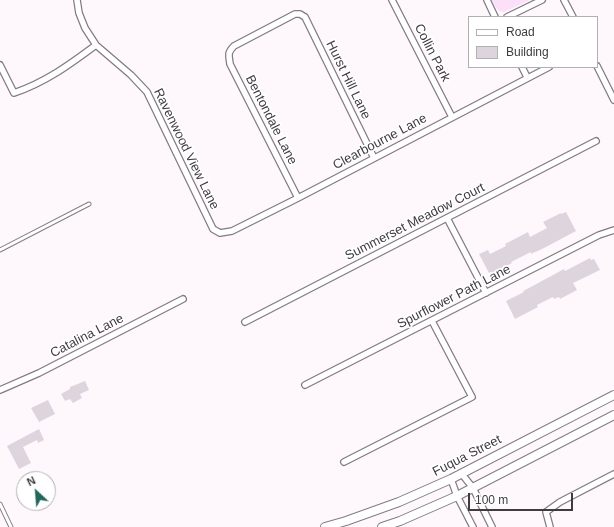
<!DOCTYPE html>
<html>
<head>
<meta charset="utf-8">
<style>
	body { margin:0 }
	#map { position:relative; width:614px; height:527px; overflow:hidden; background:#fef8fd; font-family:Helvetica,sans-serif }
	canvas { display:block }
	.legend { position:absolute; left:468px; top:16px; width:130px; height:52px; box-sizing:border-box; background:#fff; border:1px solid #b2b1b2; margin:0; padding:5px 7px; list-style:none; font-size:12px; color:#3f3b3e }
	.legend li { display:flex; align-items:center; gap:8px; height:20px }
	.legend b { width:20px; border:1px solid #b2b1b2 }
	.north { position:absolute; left:16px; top:471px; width:40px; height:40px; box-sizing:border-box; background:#fff; border:1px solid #b2b1b2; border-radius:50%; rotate:334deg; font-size:11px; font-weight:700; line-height:16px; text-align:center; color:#3f3b3e }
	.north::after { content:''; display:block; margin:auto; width:14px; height:18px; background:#21675b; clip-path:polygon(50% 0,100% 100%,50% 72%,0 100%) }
	.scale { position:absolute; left:468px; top:493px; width:105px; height:18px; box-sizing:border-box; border:2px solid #3f3b3e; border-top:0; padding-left:5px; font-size:12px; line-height:14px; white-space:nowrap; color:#3f3b3e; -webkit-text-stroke:3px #fff; paint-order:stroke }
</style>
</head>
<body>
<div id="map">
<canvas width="614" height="527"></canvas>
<ul class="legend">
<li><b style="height:5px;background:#fff"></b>Road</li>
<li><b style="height:11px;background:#ded4dd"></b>Building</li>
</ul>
<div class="north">N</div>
<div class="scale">100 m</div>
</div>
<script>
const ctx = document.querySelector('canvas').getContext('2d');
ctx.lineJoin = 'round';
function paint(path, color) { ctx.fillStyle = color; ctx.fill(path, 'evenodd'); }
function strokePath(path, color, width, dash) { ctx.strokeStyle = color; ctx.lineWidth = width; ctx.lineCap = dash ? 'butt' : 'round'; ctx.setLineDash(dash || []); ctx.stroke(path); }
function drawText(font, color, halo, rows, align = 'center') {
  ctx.font = font + ' Helvetica,sans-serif'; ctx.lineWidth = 3.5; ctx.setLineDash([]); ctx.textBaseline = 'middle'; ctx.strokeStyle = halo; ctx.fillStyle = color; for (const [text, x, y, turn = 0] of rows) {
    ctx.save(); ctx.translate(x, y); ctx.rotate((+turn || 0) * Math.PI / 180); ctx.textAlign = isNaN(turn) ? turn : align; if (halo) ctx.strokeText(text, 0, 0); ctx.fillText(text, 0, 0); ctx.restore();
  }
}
const green = new Path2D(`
	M492 0H530L504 12C497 12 495 6 492 0Z`);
const building = new Path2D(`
	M566 212 576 231 544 248 531 254V252L511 262 512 263 491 274V272L489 273 479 254 488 250 490 254 506 246 505 244 528 232 530 237 547 228 543 222 561 213V214Z
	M590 258 591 260 594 259 600 270 573 283 577 290 560 299 559 297 554 299 553 297 537 305 538 307 515 319 506 301 524 292 523 291 529 288 564 269 565 271Z
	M85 381 89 390 80 394 82 398 73 403 70 399 65 401 61 394 70 389V387Z
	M48 400 55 414 39 422 31 408Z
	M39 429 44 440 38 443 37 440 23 447 31 463 19 469 7 446Z`);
const service = new Path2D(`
	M0 250 89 204
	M0 504 11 527`);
const minor = new Path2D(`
	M77 0 79 13 85 28 96 45 131 75 147 92 213 229 220 233 232 231 298 198 549 67
	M392 0 452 117
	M487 0 495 17
	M564 0 573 17
	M507 17 542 0
	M0 65 14 93C46 82 69 65 96 45
	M597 66 614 100
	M522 67 527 77
	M298 198 230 64C229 55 227 53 234 46L295 14H300L305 17 374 158
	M447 218 486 293
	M245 322 596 141
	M305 385 599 235 614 230
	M0 390 39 373 183 299
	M344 462 472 397 432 321
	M461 473 473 488 492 527
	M451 479 457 496 473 527
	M550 527 546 512 560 502 614 474`);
const secondary = new Path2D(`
	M325 527 346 521 399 502 451 479 614 395
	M382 527 400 521 457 496 614 415`);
const streetNames = [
	["Collin Park",432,53,63],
	["Hurst Hill Lane",348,80,64],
	["Bentondale Lane",271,120,63],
	["Clearbourne Lane",380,142,-28],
	["Ravenwood View Lane",186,149,64],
	["Summerset Meadow Court",415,222,-27],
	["Spurflower Path Lane",454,297,-27],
	["Catalina Lane",87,336,-27],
	["Fuqua Street",467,456,-27]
];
paint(green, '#fcdff9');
paint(building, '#ded4dd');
strokePath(service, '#837b83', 5);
strokePath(minor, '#837b83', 8);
strokePath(secondary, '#837b83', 10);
strokePath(service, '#fff', 3);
strokePath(minor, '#fff', 5.5);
strokePath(secondary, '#fff', 8);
drawText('13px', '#3f3b3e', '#fff', streetNames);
</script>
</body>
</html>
